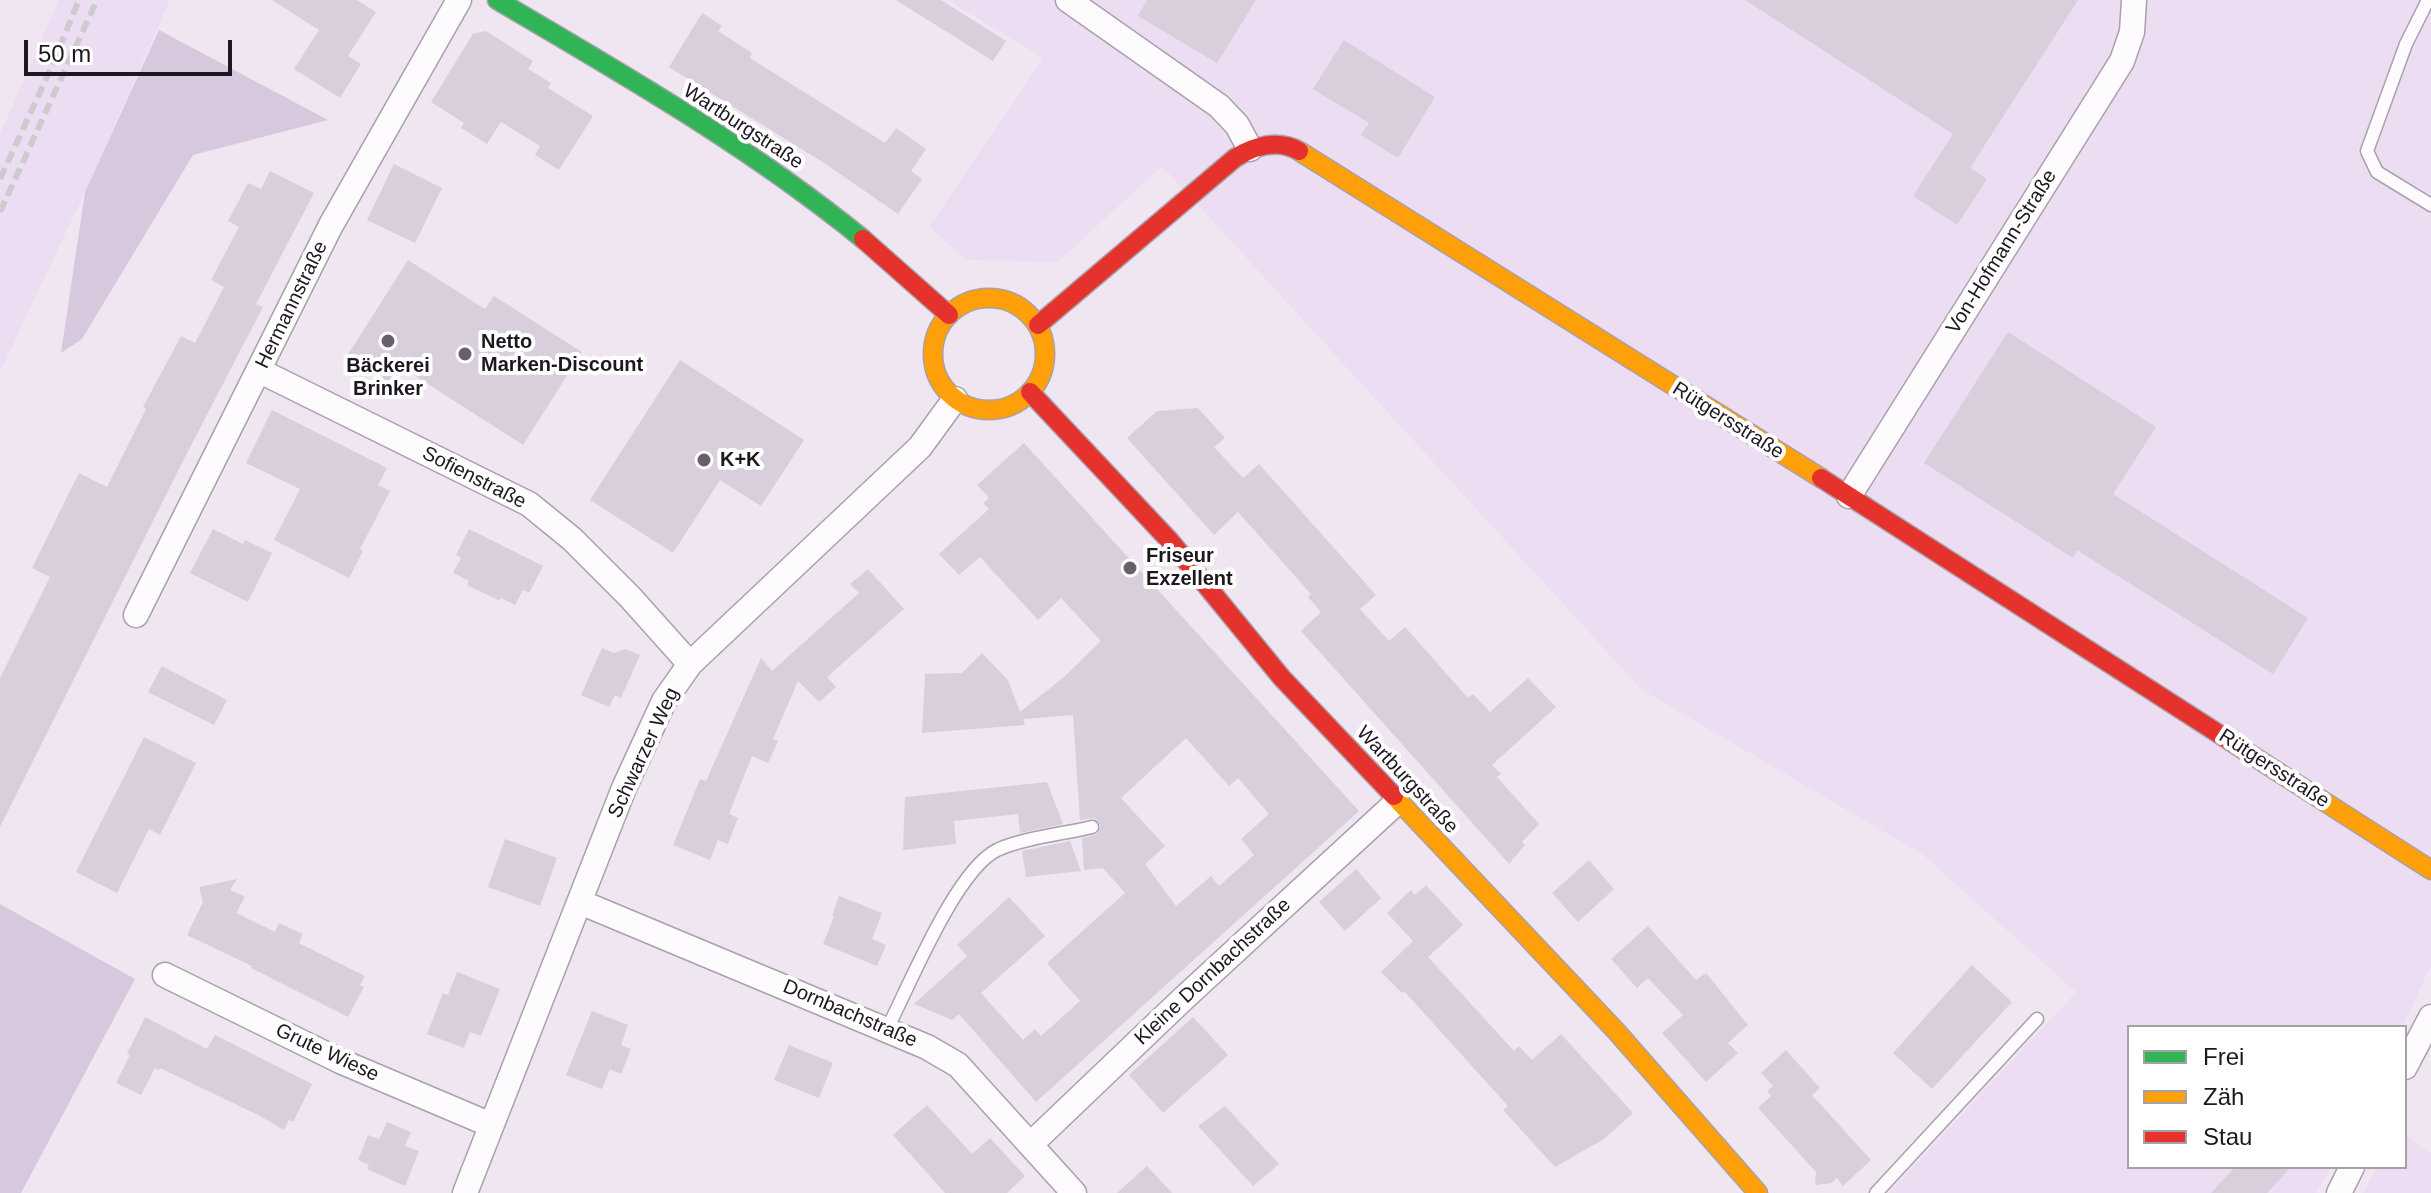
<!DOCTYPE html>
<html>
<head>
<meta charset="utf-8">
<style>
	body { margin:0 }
	#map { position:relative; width:2431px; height:1193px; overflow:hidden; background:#efe6f2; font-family:Helvetica,sans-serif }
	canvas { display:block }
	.legend { position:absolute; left:2127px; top:1025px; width:280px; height:144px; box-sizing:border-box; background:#fff; border:2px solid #a5a2a6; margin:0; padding:10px 14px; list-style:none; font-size:24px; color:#1e1720 }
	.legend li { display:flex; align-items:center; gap:16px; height:40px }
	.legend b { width:40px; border:2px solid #a5a2a6 }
	.scale { position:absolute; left:24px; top:40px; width:208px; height:36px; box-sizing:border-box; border:4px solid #1e1720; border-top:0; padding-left:10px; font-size:24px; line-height:28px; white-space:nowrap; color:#1e1720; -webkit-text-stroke:6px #fff; paint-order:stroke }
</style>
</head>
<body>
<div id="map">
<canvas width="2431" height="1193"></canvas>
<ul class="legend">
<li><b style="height:10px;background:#30b455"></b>Frei</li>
<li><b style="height:10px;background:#ff9f0a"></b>Zäh</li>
<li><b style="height:10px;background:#e5322d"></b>Stau</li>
</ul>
<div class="scale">50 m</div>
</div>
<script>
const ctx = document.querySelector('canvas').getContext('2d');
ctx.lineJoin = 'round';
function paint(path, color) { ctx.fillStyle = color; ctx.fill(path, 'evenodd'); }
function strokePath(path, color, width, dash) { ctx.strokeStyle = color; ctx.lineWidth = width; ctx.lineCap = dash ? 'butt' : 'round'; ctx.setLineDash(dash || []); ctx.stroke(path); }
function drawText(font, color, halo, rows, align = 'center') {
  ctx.font = font + ' Helvetica,sans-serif'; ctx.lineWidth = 8; ctx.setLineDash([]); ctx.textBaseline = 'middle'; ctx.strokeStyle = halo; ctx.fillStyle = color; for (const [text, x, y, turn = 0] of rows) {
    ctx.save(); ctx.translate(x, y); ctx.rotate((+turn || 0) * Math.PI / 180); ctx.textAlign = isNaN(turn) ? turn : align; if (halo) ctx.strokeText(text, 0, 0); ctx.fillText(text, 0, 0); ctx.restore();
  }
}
const built = new Path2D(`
	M59 0H170L85 192 0 372V134Z
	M948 0H2431V966L2402 1027H2129V1167H2331L2316 1193H1889L2076 992 1922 854 1642 690 1162 166 1058 262 966 260 929 227 1043 58Z
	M2405 1134 2431 1154V1193H2363L2377 1167H2405Z`);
const green = new Path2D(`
	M159 30 328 120 193 155 82 339 61 353 85 192Z
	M0 904 135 979 21 1193H0Z`);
const building = new Path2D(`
	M272 0H357L376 12 348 56 361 64 340 98 294 69 319 30Z
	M896 0H941L1006 41 993 61Z
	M1147 0H1256L1217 63 1138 16Z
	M1745 0H2078L1970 168 1987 179 1957 225 1913 196 1953 134Z
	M702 13 722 26 718 31 752 53 750 58 885 143 896 128 926 149 911 171 922 179 898 214 824 163 669 67Z
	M486 31 533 61 528 69 551 83 548 88 593 116 559 170 535 155 540 146 501 122 487 144 461 128 464 123 431 102 473 34Z
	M1344 40 1435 97 1398 158 1361 135 1369 123 1313 89Z
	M394 164 442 188 415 243 367 220Z
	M270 171 314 193 256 304 263 307 184 459 0 827V678L50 577 32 568 79 473 107 487 146 409 143 407 181 336 195 343 224 287 211 280 239 227 228 221 248 183 261 189Z
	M408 260 485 309 494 296 582 352 523 445 403 368 392 385 347 356Z
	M2008 332 2156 427 2113 494 2308 618 2273 674 2077 550 2073 558 1924 463Z
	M680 360 804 440 761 506 720 480 673 553 590 500Z
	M1198 408 1225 438 1214 447 1243 478 1259 464 1376 595 1360 609 1389 641 1405 627 1468 698 1473 694 1490 712 1528 678 1556 707 1492 765 1501 774 1497 777 1539 824 1522 842 1525 845 1509 864 1301 631 1321 612 1308 597 1311 594 1238 512 1214 535 1127 438 1157 411Z
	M272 410 387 468 378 485 390 491 360 549 363 551 349 578 274 540 300 489 246 463Z
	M1024 443 1359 811 1036 1102 959 1014 952 1020 914 1004 967 956 957 945 1009 897 1045 936 981 993 1023 1040 1035 1029 1041 1036 1080 1001 1047 963 1125 893 1103 868 1084 870 1082 838 1097 834 1101 826 1094 818 1080 820 1073 715 1023 719 1025 725 922 733 925 674 962 673 982 653 1008 680 1020 712 1064 677 1101 641 1061 598 1038 620 980 557 959 575 939 554 989 509 983 503 989 498 977 485ZM1186 738 1229 786 1238 778 1269 814 1241 839 1254 855 1219 886 1211 876 1176 906 1145 864 1165 846 1121 798Z
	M213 529 243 544 245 540 272 553 248 602 190 573Z
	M469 529 543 566 529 593 523 590 515 605 501 598 500 601 467 585 469 581 453 573 461 558 456 555Z
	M868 569 904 609 827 677 836 687 819 702 798 681 773 739 778 741 768 763 752 756 729 814 738 818 728 844 718 840 710 860 673 845 700 779 706 781 761 658 772 671 859 593 850 584Z
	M602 648 614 653 625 649 640 655 621 698 615 695 609 707 581 695Z
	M162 666 227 700 214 725 148 692Z
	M144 737 196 763 160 835 149 829 117 893 76 872Z
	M1047 782 1063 824 1020 833 1018 814 954 821 956 844 903 850 905 797Z
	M505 839 557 858 540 906 488 887Z
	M1070 841 1081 871 1026 877 1022 851Z
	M1589 860 1614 889 1578 922 1552 893Z
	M1356 869 1381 898 1345 931 1319 902Z
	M237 879 230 890 245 897 236 913 275 932 279 923 303 934 299 943 365 976 360 985 364 987 348 1017 251 968 252 966 187 935 203 902 199 887Z
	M1426 885 1463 925 1428 957 1514 1051 1519 1046 1532 1060 1561 1034 1633 1113 1604 1139 1555 1167 1503 1110 1508 1106 1404 991 1402 993 1381 972 1413 941 1387 913 1411 890 1415 895Z
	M839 896 882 913 872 939 886 945 877 966 823 944 834 917 832 916Z
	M1648 926 1696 980 1706 973 1748 1025 1728 1043 1738 1053 1706 1082 1662 1033 1683 1015 1648 978 1637 988 1611 959Z
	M1972 965 2012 1002 1932 1089 1893 1053Z
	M457 972 500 989 481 1036 470 1032 464 1048 427 1034 443 993 448 995Z
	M592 1011 628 1025 621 1045 631 1049 621 1074 610 1069 602 1089 566 1075Z
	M145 1017 207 1049 215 1035 312 1084 293 1122 289 1120 284 1130 258 1115 160 1068 159 1070 155 1068 141 1095 116 1083 130 1055 127 1054Z
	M1193 1017 1228 1055 1163 1113 1129 1075Z
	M789 1045 833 1063 819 1098 774 1080Z
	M1786 1050 1820 1088 1812 1095 1871 1160 1843 1186 1837 1178 1832 1183 1815 1185 1816 1172 1758 1108 1771 1096 1767 1091 1773 1086 1761 1073Z
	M927 1105 972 1154 990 1138 1025 1176 1007 1193H945L893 1135Z
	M1225 1106 1279 1164 1253 1186 1198 1126Z
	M387 1122 411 1132 405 1146 419 1151 405 1186 367 1169 369 1165 358 1160 368 1135 379 1139Z
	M1147 1166 1172 1193H1117Z
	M2235 1167H2291L2267 1193H2211Z`);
const lane = new Path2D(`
	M2428 0 2406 44 2367 151 2377 172 2431 205
	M886 1031C909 987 955 871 997 850 1023 838 1063 834 1092 827
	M1876 1193 2037 1019`);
const street = new Path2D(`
	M1068 0 1219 106 1237 125 1250 149
	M260 371 529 504 572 539 630 597 690 664
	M1849 496 2122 61 2132 32 2134 0
	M136 615 331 225 459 0
	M580 902 927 1047 958 1065 1074 1193
	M165 975 340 1061 491 1125
	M2405 1067 2431 1017
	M1031 1144 1184 998 1397 802
	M465 1193 624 788 664 701 690 664 920 447 955 399
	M2339 1193 2352 1167`);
const fast = new Path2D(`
	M497 0C623 74 750 147 863 239`);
const slow = new Path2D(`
	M1299 151 1821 478
	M933 354a56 56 0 1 1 112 0a56 56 0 1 1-112 0Z
	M2275 770 2431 870
	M1394 796 1616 1031 1758 1193`);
const jam = new Path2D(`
	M863 239 949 315
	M1038 325 1235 158C1254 146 1278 139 1299 151
	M1030 392 1170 541 1282 678 1394 796
	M1821 478 2275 770`);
const rail = new Path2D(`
	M0 179 52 66 79 0
	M0 212 97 0`);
const markers = [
	[388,341,8,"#675f6a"],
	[465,354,8,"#675f6a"],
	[704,460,8,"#675f6a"],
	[1130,568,8,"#675f6a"]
];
const streetNames = [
	["Wartburgstraße",743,127,33],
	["Von-Hofmann-Straße",2002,252,-58],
	["Hermannstraße",292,305,-64],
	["Rütgersstraße",1728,421,32],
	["Sofienstraße",474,478,27],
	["Schwarzer Weg",644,753,-65],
	["Rütgersstraße",2274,769,33],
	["Wartburgstraße",1407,780,47],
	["Kleine Dornbachstraße",1213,972,-43],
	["Dornbachstraße",850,1014,23],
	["Grute Wiese",327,1053,25]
];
const poiNames = [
	["Netto",481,342],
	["Marken-Discount",481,365],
	["Bäckerei",388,366,"center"],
	["Brinker",388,389,"center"],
	["K+K",720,460],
	["Friseur",1146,556],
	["Exzellent",1146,579]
];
paint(built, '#edddf3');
paint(green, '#d8c8de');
paint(building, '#d8cedc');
strokePath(lane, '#a8a1aa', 15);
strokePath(street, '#a8a1aa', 27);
strokePath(fast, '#a8a1aa', 21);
strokePath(slow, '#a8a1aa', 21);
strokePath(jam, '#a8a1aa', 21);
strokePath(lane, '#fdfbfd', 12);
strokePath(street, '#fdfbfd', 24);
strokePath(fast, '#30b455', 18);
strokePath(slow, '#ff9f0a', 18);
strokePath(jam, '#e5322d', 18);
strokePath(rail, '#cecbce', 6, [12, 6]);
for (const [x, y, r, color] of markers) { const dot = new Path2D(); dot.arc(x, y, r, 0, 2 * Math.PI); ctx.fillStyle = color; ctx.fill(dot); strokePath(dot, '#fff', 3); }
drawText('20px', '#1e1720', '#fff', streetNames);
drawText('bold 20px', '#1e1720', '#fff', poiNames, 'left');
</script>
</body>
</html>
